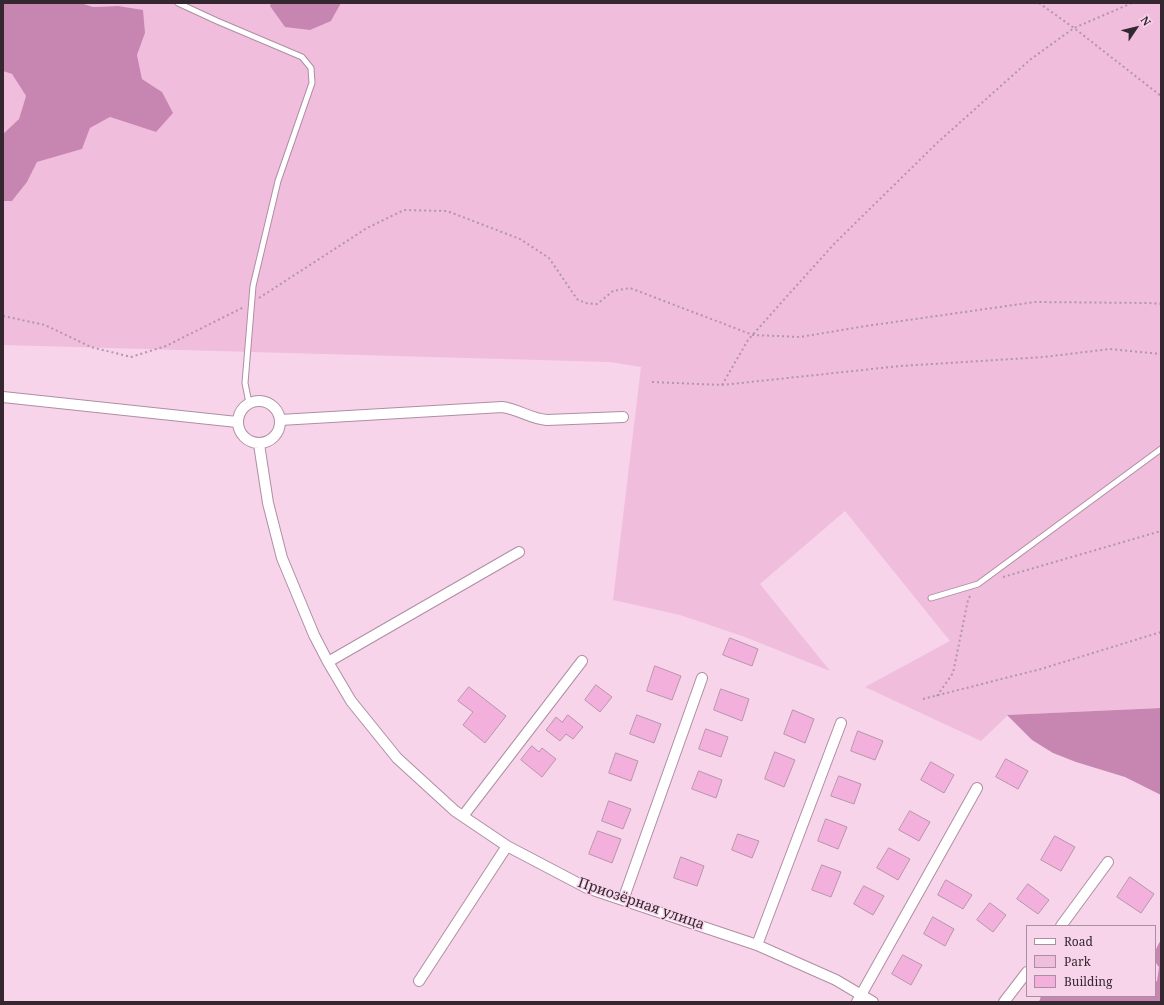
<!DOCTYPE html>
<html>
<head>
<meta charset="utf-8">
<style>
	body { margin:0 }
	#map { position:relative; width:1164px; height:1005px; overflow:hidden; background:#f7d4ea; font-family:"Noto Serif",serif }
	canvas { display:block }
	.frame { position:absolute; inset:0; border:4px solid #34272f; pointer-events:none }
	.legend { position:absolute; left:1026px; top:925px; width:130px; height:72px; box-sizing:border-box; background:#f7d4ea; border:1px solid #a98f9f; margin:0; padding:5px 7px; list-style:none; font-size:12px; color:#34272f }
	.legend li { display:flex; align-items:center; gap:8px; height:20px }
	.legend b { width:20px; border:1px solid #a98f9f }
	.north { position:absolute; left:1116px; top:8px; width:40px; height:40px; -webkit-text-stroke:3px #f7d4ea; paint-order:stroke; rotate:55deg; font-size:11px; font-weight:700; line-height:16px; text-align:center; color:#34272f }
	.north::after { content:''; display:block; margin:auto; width:14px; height:18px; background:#34272f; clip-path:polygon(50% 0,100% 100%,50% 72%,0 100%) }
</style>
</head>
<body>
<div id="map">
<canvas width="1164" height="1005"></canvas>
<div class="frame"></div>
<ul class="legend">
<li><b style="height:5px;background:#fff"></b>Road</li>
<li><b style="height:11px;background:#f0bddd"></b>Park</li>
<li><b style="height:11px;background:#f4b0dc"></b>Building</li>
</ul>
<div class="north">N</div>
</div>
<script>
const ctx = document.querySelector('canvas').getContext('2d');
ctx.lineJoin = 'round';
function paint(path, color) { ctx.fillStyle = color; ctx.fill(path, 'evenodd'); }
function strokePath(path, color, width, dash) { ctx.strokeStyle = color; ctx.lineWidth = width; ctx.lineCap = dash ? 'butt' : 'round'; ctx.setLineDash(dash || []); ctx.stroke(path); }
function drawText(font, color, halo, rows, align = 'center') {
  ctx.font = font + ' "Noto Serif",serif'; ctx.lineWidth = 3; ctx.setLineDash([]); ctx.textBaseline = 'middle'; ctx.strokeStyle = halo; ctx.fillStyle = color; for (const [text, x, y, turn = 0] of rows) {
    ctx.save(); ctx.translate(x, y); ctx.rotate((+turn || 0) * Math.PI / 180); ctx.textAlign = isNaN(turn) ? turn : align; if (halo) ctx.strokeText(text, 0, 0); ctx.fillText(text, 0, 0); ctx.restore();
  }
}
const green = new Path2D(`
	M81 3H271L270 6 331 21 341 3H1161V708L1008 715 981 741 865 687 950 641 845 511 760 584 830 671 745 637 680 615 613 600 641 367 610 362 3 345V201H12L27 182 37 162 82 149 90 128 110 117 156 132 162 92 142 79 137 55 145 33 118 6 93 7Z
	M3 71 12 74 26 96 19 119 3 134Z`);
const forest = new Path2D(`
	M3 3H81L93 7 118 6 143 10 145 33 137 55 142 79 162 92 173 113 156 132 110 117 90 128 82 149 37 162 27 182 12 201H3V134L19 119 26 96 12 74 3 71Z
	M271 3H341L331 21 310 30 285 27 270 6Z
	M1161 708V795L1125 777 1076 762 1053 753 1032 740 1007 715Z
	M1161 940V1002H1039L1041 996H1155V982L1157 981 1159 967C1151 957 1155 950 1161 940Z`);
const building = new Path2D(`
	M730 638 758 649 752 666 723 655Z
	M655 666 681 676 672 700 647 691Z
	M596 685 612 697 600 712 585 700Z
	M469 687 506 716 485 743 463 725 473 712 458 701Z
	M721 689 749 699 742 721 714 710Z
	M793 710 814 719 805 743 784 734Z
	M568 715 583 727 573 739 566 734 560 741 546 730 556 717 562 722Z
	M637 715 661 724 654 743 630 734Z
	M706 729 728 737 721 757 699 749Z
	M858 731 883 741 875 760 851 751Z
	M532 746 539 752 542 748 556 759 542 777 521 760Z
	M775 752 795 760 784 787 765 779Z
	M616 753 638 761 631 781 609 773Z
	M1006 759 1028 771 1018 789 996 777Z
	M931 762 954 775 944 793 921 780Z
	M699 771 722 780 716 798 692 789Z
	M839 776 861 784 854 804 831 796Z
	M609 801 631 809 623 829 602 821Z
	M910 811 930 822 919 841 899 830Z
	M826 819 847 827 838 849 818 841Z
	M598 831 621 839 612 863 589 854Z
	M738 834 759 841 752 858 732 850Z
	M1055 836 1075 847 1061 871 1041 860Z
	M889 848 910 859 898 880 877 868Z
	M681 857 704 866 697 886 674 878Z
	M822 865 841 872 831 897 812 890Z
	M1130 877 1154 894 1141 913 1117 897Z
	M946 880 972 895 963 909 938 895Z
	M1028 884 1049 900 1038 914 1017 899Z
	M864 886 884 896 873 915 854 904Z
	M990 903 1006 915 993 932 977 920Z
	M933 917 954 929 945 946 924 934Z
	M903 955 922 965 911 985 892 974Z`);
const path = new Path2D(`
	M1039 3 1074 28 1161 96
	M259 298 367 228 404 210 447 211 520 239 549 258 577 299 585 303 597 304 613 291 630 288 753 335 800 337 866 326 1035 302 1149 303 1161 304
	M3 316 45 325 91 347 131 357 166 346 244 307
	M652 382 722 385 900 366 1044 357 1110 349 1161 354
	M722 385 748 340 789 294 835 243 937 143 1031 59 1074 28 1132 3
	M1003 577 1161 531
	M937 696 953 673 968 600 971 594
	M923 699 1041 669 1161 632
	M1159 1002 1161 999`);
const service = new Path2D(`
	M178 3 217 21 302 57 311 68 312 83 278 181 253 286 245 383 249 403
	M931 598 978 584 1161 449`);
const minor = new Path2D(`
	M3 397 237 422
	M238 422a21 21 0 1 1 42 0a21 21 0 1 1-42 0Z
	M280 420 502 407C519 409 530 419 547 420L623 417
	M259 444 268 503 282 558 314 635 328 662 351 701 397 758 455 811 507 846 587 888 757 945 836 980 873 1002
	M328 662 519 552
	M463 816 582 661
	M623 900 702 678
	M1061 926 1108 862
	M757 945 841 723
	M419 981 507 846
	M857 1002 977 788
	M1004 1002 1027 972`);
const streetNames = [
	["Приозёрная улица",641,904,19]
];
paint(green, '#f0bddd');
paint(forest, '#c786b1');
paint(building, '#f4b0dc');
strokePath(building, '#b595a9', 1);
strokePath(service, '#af8ea3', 7);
strokePath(minor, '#af8ea3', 12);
strokePath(path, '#b196a7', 2, [2, 3]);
strokePath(service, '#fff', 5);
strokePath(minor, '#fff', 10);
drawText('14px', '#34272f', '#f7d4ea', streetNames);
</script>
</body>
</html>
